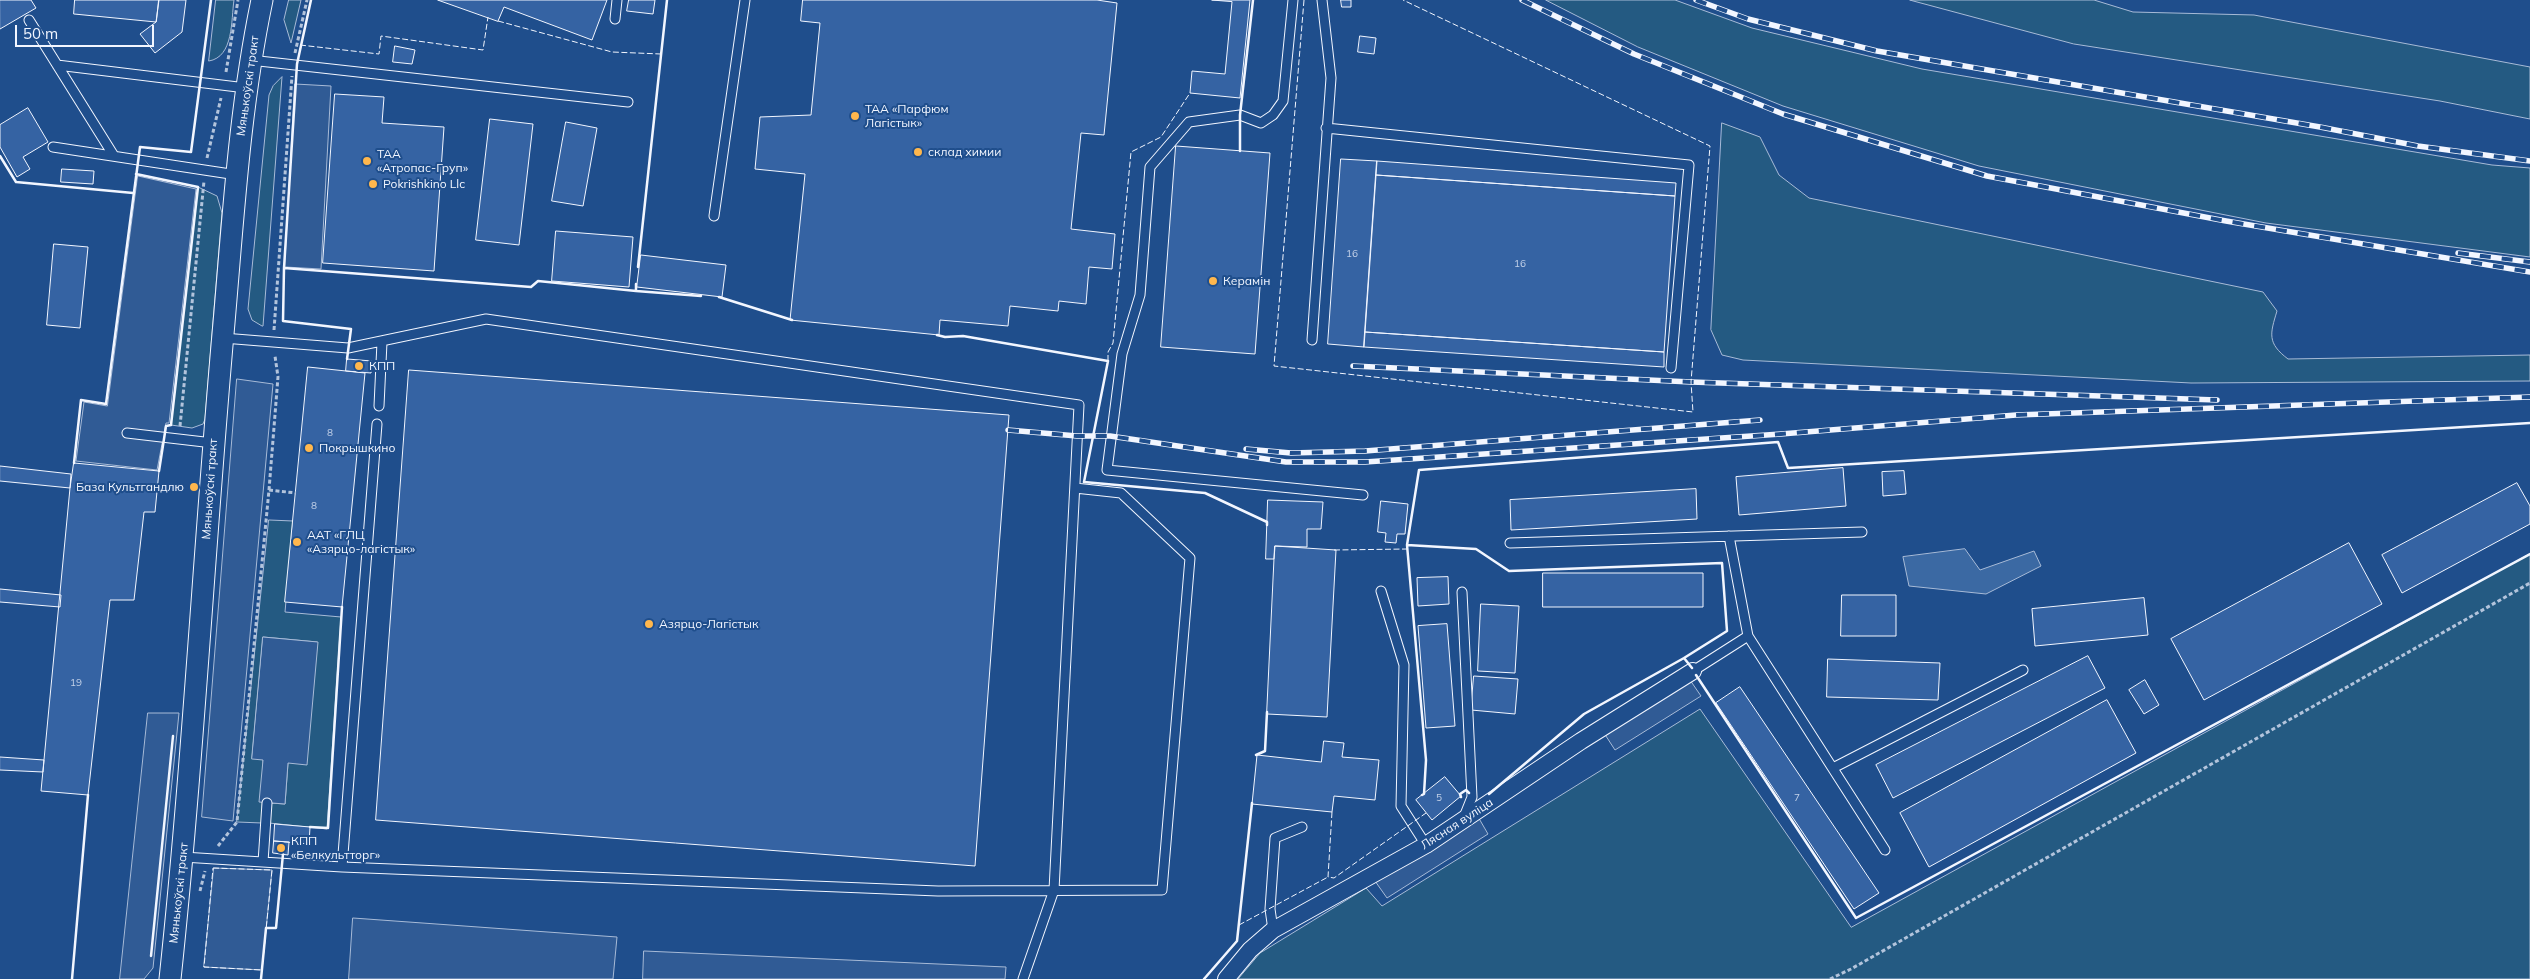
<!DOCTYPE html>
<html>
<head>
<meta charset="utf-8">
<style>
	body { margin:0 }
	#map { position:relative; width:2530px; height:979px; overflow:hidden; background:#1f4e8c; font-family:Mulish,sans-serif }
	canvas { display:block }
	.scale { position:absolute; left:15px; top:25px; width:139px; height:22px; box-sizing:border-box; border:2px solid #f2f6ff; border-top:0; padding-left:6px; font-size:15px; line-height:18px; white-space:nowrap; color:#f2f6ff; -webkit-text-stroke:4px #1f4e8c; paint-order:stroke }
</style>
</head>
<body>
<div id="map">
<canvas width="2530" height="979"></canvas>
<div class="scale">50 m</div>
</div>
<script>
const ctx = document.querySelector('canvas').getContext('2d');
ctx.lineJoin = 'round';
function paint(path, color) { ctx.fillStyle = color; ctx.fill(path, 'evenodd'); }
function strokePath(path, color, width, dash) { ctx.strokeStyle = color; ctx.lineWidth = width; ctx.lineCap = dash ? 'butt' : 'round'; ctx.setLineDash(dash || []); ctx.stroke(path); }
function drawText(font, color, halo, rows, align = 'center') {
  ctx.font = font + ' Mulish,sans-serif'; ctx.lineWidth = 4; ctx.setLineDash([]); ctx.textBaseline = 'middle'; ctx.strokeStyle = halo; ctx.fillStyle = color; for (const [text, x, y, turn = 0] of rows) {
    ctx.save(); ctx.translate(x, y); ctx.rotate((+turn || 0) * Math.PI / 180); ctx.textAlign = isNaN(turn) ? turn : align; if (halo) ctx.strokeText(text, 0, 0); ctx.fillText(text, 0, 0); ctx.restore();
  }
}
const green = new Path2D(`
	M216 0H234C231 20 234 57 209 61Z
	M289 0H301L291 43 284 20Z
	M1546 0H1675L1752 28 1922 69 2492 165 2530 168V257L2266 223 1979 166 1783 106 1638 47Z
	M1910 0H2094L2133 12 2254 15 2530 67V119L2440 101 2074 44Z
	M282 77 263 326H262L252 320 248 309 269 95 273 86Z
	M1722 123 1760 137 1779 175 1809 198 2263 292 2277 311C2270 334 2267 343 2288 359L2530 355V381L2191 383 1743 360 1722 355 1711 330Z
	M198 187 217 196 222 213 205 419 203 424 192 428 171 425Z
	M269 520 293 521 285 612 341 617 327 829 269 823 270 803 285 804 288 763 317 642 263 637 252 758 263 759 262 823 237 822Z
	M2530 554V979H1238L1260 953 1366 888 1382 906 1700 709 1851 927Z`);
const parking = new Path2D(`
	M295 84 331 86 321 269 285 267Z
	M138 176 196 189 169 423H166L157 470 76 461 84 402 107 406Z
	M237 379 273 384 233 821 202 817Z
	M263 637 318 642 307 765 288 763 285 804 259 802 263 760 252 759Z
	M1690 680 1701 696 1615 750 1604 733Z
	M148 713H179L153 968 144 979H120Z
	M1477 815 1488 834 1387 898 1375 881Z
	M214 868 272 870 262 970 204 967Z
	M353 918 617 937 613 979H349Z
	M644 951 1006 967 1005 979H643Z`);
const water = new Path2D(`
	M1965 549 1980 570 2034 551 2041 566 1986 594 1909 586 1903 557Z`);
const building = new Path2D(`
	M0 0H31L36 8 0 29Z
	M75 0H159L156 22 74 14Z
	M159 0H186L182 32 155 53 140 34 156 22Z
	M438 0H607L592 40 504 7 498 21Z
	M629 0H655L653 14 627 11Z
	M803 0H1097L1117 3 1104 135 1081 133 1071 229 1115 234 1112 269 1089 267 1086 304 1059 301 1058 311 1010 306 1008 326 940 320 939 335 790 320 805 174 755 169 760 117 811 115 820 23 801 21Z
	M1212 0H1250L1240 98 1190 93 1192 71 1225 74 1232 2Z
	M1341 0H1351V7H1342Z
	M1360 36 1376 38 1374 54 1358 52Z
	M395 46 415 50 412 64 393 62Z
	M335 94 384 97 382 123 444 127 434 271 323 263Z
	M28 108 48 142 23 157 30 169 17 177 0 147V125Z
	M490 119 533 124 519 245 476 240Z
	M566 122 597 128 583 206 552 201Z
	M1176 146 1270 153 1255 354 1161 347Z
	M1341 159 1377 161 1364 347 1328 344Z
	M1377 161 1676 183 1675 196 1376 175Z
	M62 169 94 171 93 184 61 182Z
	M1376 175 1675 196 1664 352 1365 332Z
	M556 231 633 237 629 287 552 281Z
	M54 244 88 247 80 328 47 325Z
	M641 255 726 265 722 297 637 287Z
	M1365 332 1664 352V367L1364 347Z
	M347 359 372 361 371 373 346 371Z
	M308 367 365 373 342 607 285 602Z
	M409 370 1009 415 975 866 376 820Z
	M74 463 159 471 155 512H144L134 600H110L88 795 41 791 70 488Z
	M0 466 71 474 70 488 0 481Z
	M1843 468 1846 506 1739 515 1736 477Z
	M1904 471 1906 494 1883 496 1882 472Z
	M2517 483 2530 506V524L2402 593 2382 555Z
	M1696 489 1697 519 1511 530 1510 500Z
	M1268 500 1323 502 1321 529H1307V547L1275 546 1274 559H1266Z
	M1381 501 1408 504 1405 534H1397L1396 543 1385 542 1386 533 1378 532Z
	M2349 543 2382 604 2204 700 2171 639Z
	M1275 546 1336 550 1327 717 1267 714Z
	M1543 573H1703V607H1543Z
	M1448 577 1449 604 1418 606 1417 578Z
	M0 589 61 595 60 607 0 602Z
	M1842 595H1896V636H1841Z
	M2144 598 2148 635 2035 646 2032 609Z
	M1481 604 1519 606 1515 673 1478 671Z
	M1447 624 1455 726 1426 728 1418 626Z
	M2088 656 2105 688 1893 798 1876 765Z
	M1828 659 1940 663 1938 700 1827 697Z
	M1474 676 1518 679 1515 714 1471 710Z
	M2145 680 2159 705 2144 714 2129 690Z
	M1740 687 1879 893 1854 909 1716 703Z
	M2107 700 2136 753 1929 867 1900 813Z
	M1324 741 1344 743 1342 757 1379 760 1375 800 1334 796 1332 812 1252 804 1257 755 1321 762Z
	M0 757 44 760 43 772 0 770Z
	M1445 777 1461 796 1432 820 1416 800Z
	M275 824 310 827 309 844 274 841Z
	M274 841 289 842 288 855 273 853Z`);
const path = new Path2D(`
	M295 53 307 0
	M226 72 238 0
	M207 158 221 98
	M274 330 292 76
	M180 426 204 181
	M269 490 296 493
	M218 846 237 822 269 490 278 377 275 356
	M200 891 205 871
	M1830 979 1851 969 2530 583`);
const service = new Path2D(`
	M1293 0 1283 101 1273 115 1261 123 1240 115 1189 122 1150 167 1140 295 1122 354 1107 470 1363 495
	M615 19 617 0
	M29 20 114 156
	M250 60 628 102
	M57 65 246 88
	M1326 128 1689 165 1671 368
	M53 147 237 175
	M714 216 745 0
	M223 338 348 348 486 319 1079 405 1054 890 1023 979
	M1312 340 1331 78 1322 0
	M379 406 382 342
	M377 424 342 867 938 891 1162 890 1190 558 1121 493 1075 488
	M127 433 213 443
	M1729 536 1748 636
	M1510 543 1862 532
	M1381 591 1404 665 1401 806 1426 845
	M1462 592 1472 797 1464 817
	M1693 671 1748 636 1885 850
	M1833 768 2023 670
	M183 857 342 867
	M263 862 267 803
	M1273 930 1270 909 1275 838 1302 827`);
const minor = new Path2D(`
	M1226 979 1250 950 1273 930 1426 845 1581 741 1693 671`);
const tertiary = new Path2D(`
	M170 979C193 764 204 549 223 334 233 222 239 110 262 0`);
const rail = new Path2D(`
	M1522 0 1634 54 1783 114 1987 176 2226 221 2530 272
	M1696 0 1748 19 1877 51 2320 127 2418 146 2530 161
	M2458 253 2530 262
	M1353 366 1691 382 2217 400
	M1008 430 1077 436H1110L1286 462H1365L1781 434 2016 415 2530 397
	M1246 449 1291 453 1365 451 1760 420`);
const fence = new Path2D(`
	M1304 0 1274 366 1693 412 1691 382 1710 146 1403 0
	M498 21 612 52 661 54
	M300 45 379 54 381 36 483 50 488 17
	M1108 361V352L1113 343 1131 152 1161 137 1190 93
	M1334 550 1407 549
	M1332 812 1328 877 1334 878 1426 813
	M213 868 272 870 262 970 204 967Z
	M1239 925 1328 877`);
const wall = new Path2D(`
	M311 0 297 64 284 268 531 287 538 281 636 291
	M1240 151V115L1253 0
	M0 156 16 182 133 193
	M136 174 198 187 171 425 166 426 159 471
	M638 267 667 0
	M284 268 283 321 351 329 347 359
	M636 284V291L701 296
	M719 297 792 320
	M937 335 945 337 963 336 1108 361 1084 482 1205 493 1267 522V525
	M74 463 81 400 106 404 140 147 191 152 211 0
	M1407 545 1476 549 1509 571 1722 563 1727 631 1684 658
	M1696 675 1856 918 2530 554
	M1256 755 1265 751 1267 712
	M1489 794 1584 714 1684 658 1692 668
	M1422 795 1424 794 1426 760 1407 545 1419 470 1778 442 1788 468 2530 423
	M1461 797 1460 794 1466 790 1469 793
	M310 827 328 828 342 607
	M151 956 173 736
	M72 979 88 795
	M261 979 266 928H276L283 854
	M1204 979 1237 941 1252 803`);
const markers = [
	[855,116,5,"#ffb74d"],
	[918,152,5,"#ffb74d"],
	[367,161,5,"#ffb74d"],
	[373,184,5,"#ffb74d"],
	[1213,281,5,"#ffb74d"],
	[359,366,5,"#ffb74d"],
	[309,448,5,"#ffb74d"],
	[194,487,5,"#ffb74d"],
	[297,542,5,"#ffb74d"],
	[649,624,5,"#ffb74d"],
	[281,848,5,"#ffb74d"]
];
const numberNames = [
	["16",1352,254],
	["16",1520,264],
	["8",330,433],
	["8",314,506],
	["19",76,683],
	["5",1439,798],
	["7",1797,798]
];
const streetNames = [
	["Мянькоўскі тракт",248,86,-82],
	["Мянькоўскі тракт",210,489,-86],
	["Лясная вуліца",1457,824,-33],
	["Мянькоўскі тракт",179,893,-84]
];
const poiNames = [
	["ТАА «Парфюм",865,109],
	["Лагістык»",865,123],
	["склад химии",928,152],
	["ТАА",377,154],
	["«Атропас-Груп»",377,168],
	["Pokrishkino Llc",383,184],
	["Керамін",1223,281],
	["КПП",369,366],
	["Покрышкино",319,448],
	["База Культгандлю",184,487,"right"],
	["ААТ «ГЛЦ",307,535],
	["«Азярцо-лагістык»",307,549],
	["Азярцо-Лагістык",659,624],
	["КПП",291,841],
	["«Белкультторг»",291,855]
];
paint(green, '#245a82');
strokePath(green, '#a8bbd7', 1);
paint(parking, '#305b95');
strokePath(parking, '#a8bbd7', 1);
paint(water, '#3b69a3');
strokePath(water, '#a8bbd7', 1);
paint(building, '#3563a3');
strokePath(building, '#f2f6ff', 1);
strokePath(service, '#f2f6ff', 11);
strokePath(minor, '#f2f6ff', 18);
strokePath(tertiary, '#f2f6ff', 23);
strokePath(path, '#b3c4dc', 3, [4, 2.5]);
strokePath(service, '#1f4e8c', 9);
strokePath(minor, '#1f4e8c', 16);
strokePath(tertiary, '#1f4e8c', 21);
strokePath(rail, '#f2f6ff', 5.5);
strokePath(rail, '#1f4e8c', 4, [11]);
strokePath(fence, '#f2f6ff', 1, [6, 2.5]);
strokePath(wall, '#f2f6ff', 2.5);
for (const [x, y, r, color] of markers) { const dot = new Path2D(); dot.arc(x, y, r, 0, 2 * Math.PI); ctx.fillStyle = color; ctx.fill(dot); strokePath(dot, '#1f4e8c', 2); }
drawText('10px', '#c3d1e8', null, numberNames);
drawText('12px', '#f2f6ff', '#1f4e8c', streetNames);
drawText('12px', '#f2f6ff', '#1f4e8c', poiNames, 'left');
</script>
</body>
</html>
